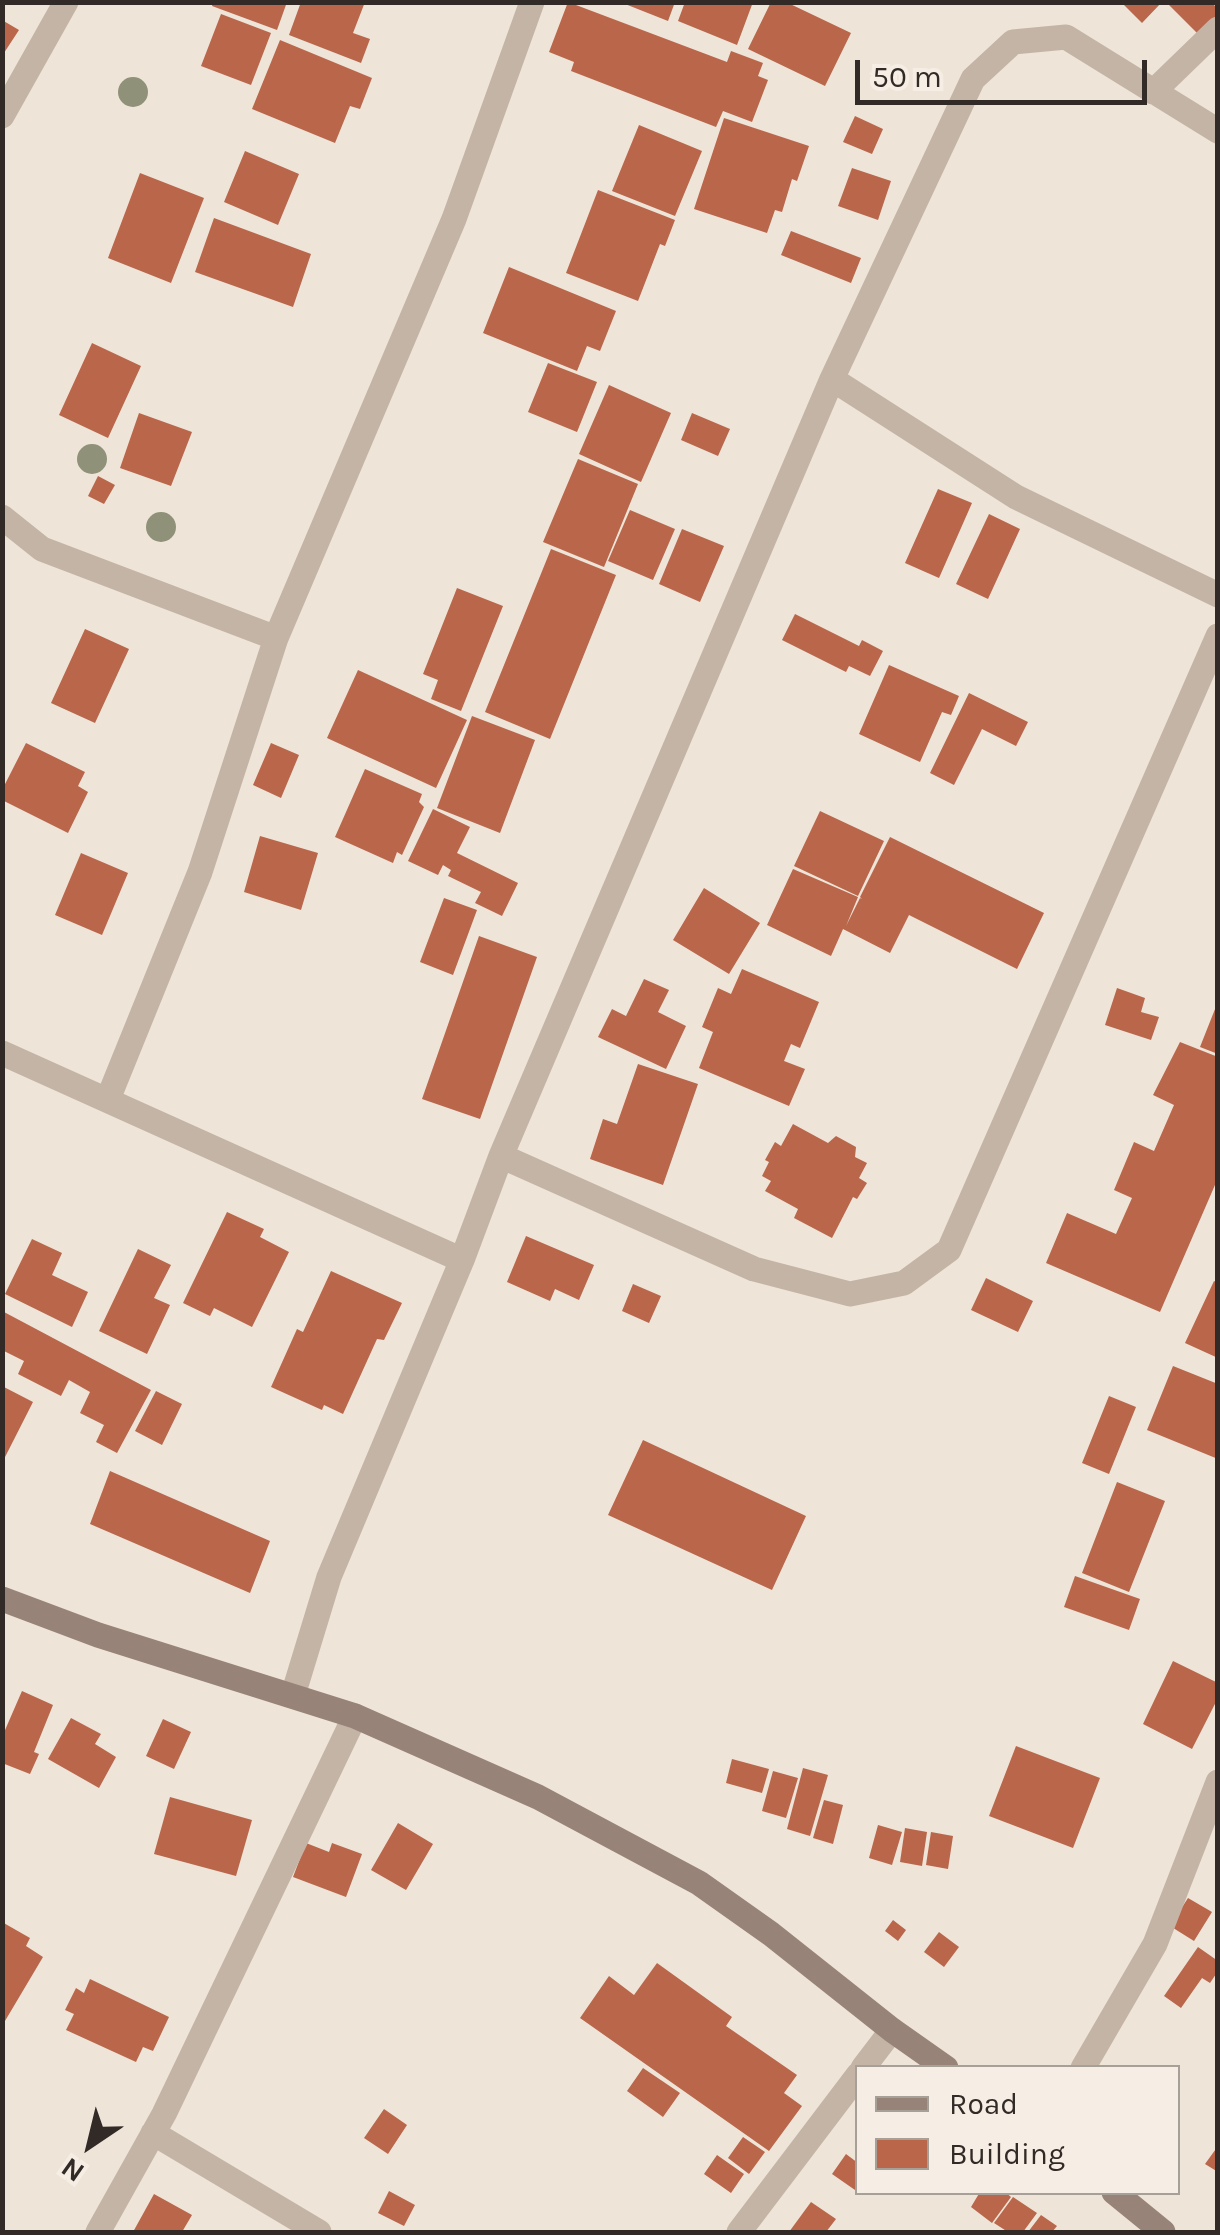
<!DOCTYPE html>
<html>
<head>
<meta charset="utf-8">
<style>
	body { margin:0 }
	#map { position:relative; width:1220px; height:2235px; overflow:hidden; background:#eee4d8; font-family:Karla,sans-serif }
	canvas { display:block }
	.frame { position:absolute; inset:0; border:5px solid #312a26; pointer-events:none }
	.legend { position:absolute; left:855px; top:2065px; width:325px; height:130px; box-sizing:border-box; background:#f6eee4; border:2px solid #a7a098; margin:0; padding:12px 18px; list-style:none; font-size:30px; color:#312a26 }
	.legend li { display:flex; align-items:center; gap:20px; height:50px }
	.legend b { width:50px; border:2px solid #a7a098 }
	.north { position:absolute; left:40px; top:2095px; width:100px; height:100px; -webkit-text-stroke:8px #f6eee4; paint-order:stroke; rotate:215deg; font-size:28px; font-weight:700; line-height:40px; text-align:center; color:#312a26 }
	.north::after { content:''; display:block; margin:auto; width:35px; height:45px; background:#312a26; clip-path:polygon(50% 0,100% 100%,50% 72%,0 100%) }
	.scale { position:absolute; left:855px; top:60px; width:292px; height:45px; box-sizing:border-box; border:5px solid #312a26; border-top:0; padding-left:12px; font-size:30px; line-height:35px; white-space:nowrap; color:#312a26; -webkit-text-stroke:8px #f6eee4; paint-order:stroke }
</style>
</head>
<body>
<div id="map">
<canvas width="1220" height="2235"></canvas>
<div class="frame"></div>
<ul class="legend">
<li><b style="height:12px;background:#978378"></b>Road</li>
<li><b style="height:28px;background:#b9664b"></b>Building</li>
</ul>
<div class="north">N</div>
<div class="scale">50 m</div>
</div>
<script>
const ctx = document.querySelector('canvas').getContext('2d');
ctx.lineJoin = 'round';
function paint(path, color) { ctx.fillStyle = color; ctx.fill(path, 'evenodd'); }
function strokePath(path, color, width, dash) { ctx.strokeStyle = color; ctx.lineWidth = width; ctx.lineCap = dash ? 'butt' : 'round'; ctx.setLineDash(dash || []); ctx.stroke(path); }
const building = new Path2D(`
	M213 2H287L277 30 212 6Z
	M301 2H365L353 33 370 39 361 63 289 35Z
	M568 2 727 62 731 51 763 63 758 76 768 80 752 122 723 111 716 127 571 71 574 62 549 52Z
	M620 2H675L668 21Z
	M685 2H753L737 45 678 21Z
	M771 2H786L851 33 825 86 748 49Z
	M1121 2H1162L1142 23Z
	M1166 2H1211L1218 9V18L1200 36Z
	M221 14 271 33 251 85 201 66Z
	M2 20 19 30 2 56Z
	M280 40 372 78 360 109 350 106 335 143 252 109Z
	M855 116 883 129 872 154 843 142Z
	M724 118 809 146 797 181 792 179 782 212 775 210 767 233 694 209Z
	M639 125 702 151 675 216 612 191Z
	M245 151 299 174 278 225 224 202Z
	M852 168 891 181 878 220 838 206Z
	M140 173 204 198 171 283 108 258Z
	M598 190 675 220 665 246 660 244 638 301 566 273Z
	M214 218 311 254 293 307 195 272Z
	M791 231 861 258 851 283 781 255Z
	M509 267 616 311 600 351 587 346 577 371 483 333Z
	M92 343 141 366 108 438 59 415Z
	M548 363 597 382 577 432 528 412Z
	M609 385 671 413 641 482 579 454Z
	M139 413 192 432 171 486 120 468Z
	M692 413 730 429 718 456 681 440Z
	M578 459 638 484 604 567 543 542Z
	M98 476 115 485 104 504 88 496Z
	M938 489 972 503 939 578 905 563Z
	M630 510 675 529 653 580 608 561Z
	M989 514 1020 529 988 599 956 584Z
	M682 529 724 546 700 602 659 584Z
	M551 549 616 575 550 739 485 712Z
	M457 588 503 606 461 711 431 699 438 680 423 674Z
	M795 614 859 646 862 640 883 651 870 676 849 666 846 672 782 640Z
	M85 629 129 649 95 723 51 703Z
	M889 665 959 696 951 715 942 712 920 762 859 734Z
	M358 670 467 720 436 788 327 738Z
	M969 693 1028 722 1016 746 982 729 954 785 930 773Z
	M472 716 535 740 500 833 437 808Z
	M26 743 85 772 78 786 88 792 68 833 2 800V790Z
	M271 743 299 755 281 798 253 785Z
	M365 769 422 794 419 802 424 807 402 855 397 852 393 863 335 837Z
	M433 809 470 827 457 853 518 883 502 916 475 903 481 892 448 876 451 870 443 865 438 875 408 861Z
	M820 811 884 841 858 896 794 866Z
	M260 836 318 853 301 910 244 892Z
	M890 837 1044 913 1017 969 909 915 890 953 843 929 831 956 767 925 793 869 858 897 846 926 860 898 862 899 860 897Z
	M81 853 128 873 102 935 55 915Z
	M704 888 760 923 729 974 673 940Z
	M444 898 477 910 453 975 420 962Z
	M479 936 537 957 480 1119 422 1099Z
	M742 969 819 1002 800 1048 791 1044 784 1061 805 1069 789 1106 699 1068 713 1032 702 1027 718 988 731 994Z
	M644 979 669 990 658 1012 686 1026 666 1069 598 1037 612 1009 626 1016Z
	M1117 988 1145 998 1141 1012 1159 1017 1151 1040 1105 1025Z
	M1217 1004H1218V1054L1200 1047Z
	M1180 1042 1218 1057V1178L1160 1312 1046 1263 1067 1213 1116 1234 1132 1198 1114 1190 1134 1142 1154 1151 1174 1105 1153 1095Z
	M638 1064 698 1084 663 1185 590 1159 603 1119 617 1124Z
	M793 1124 828 1143 836 1136 856 1147 855 1157 867 1163 859 1178 867 1183 857 1199 853 1197 832 1238 794 1218 798 1209 765 1191 771 1181 762 1176 769 1162 765 1160 775 1142 781 1146Z
	M227 1212 264 1229 260 1237 289 1252 252 1327 214 1308 210 1316 183 1303Z
	M526 1236 594 1265 579 1300 555 1289 550 1301 507 1282Z
	M32 1239 62 1253 52 1275 88 1292 72 1327 5 1294Z
	M138 1249 171 1265 154 1298 170 1305 147 1354 99 1331Z
	M331 1271 402 1303 384 1340 377 1339 343 1414 324 1405 322 1410 271 1387 297 1329 303 1332Z
	M986 1278 1033 1301 1018 1332 971 1310Z
	M1214 1281 1218 1283V1358L1185 1343Z
	M633 1284 661 1296 649 1323 622 1311Z
	M4 1312 151 1390 117 1453 96 1442 104 1425 80 1413 90 1392 69 1380 61 1396 18 1374 24 1361 2 1350Z
	M1173 1366 1218 1384V1459L1147 1430Z
	M2 1386 33 1402 2 1463Z
	M156 1391 182 1404 162 1445 135 1431Z
	M1109 1396 1136 1407 1109 1474 1082 1463Z
	M643 1440 806 1516 772 1590 608 1515Z
	M110 1471 270 1541 250 1593 90 1524Z
	M1117 1482 1165 1501 1129 1592 1082 1573Z
	M1075 1576 1140 1599 1129 1630 1064 1607Z
	M1173 1661 1218 1683V1698L1192 1749 1143 1724Z
	M22 1691 53 1705 34 1752 39 1754 30 1774 2 1763V1737Z
	M71 1718 101 1734 95 1744 116 1757 99 1788 48 1759Z
	M163 1719 191 1732 174 1769 146 1756Z
	M1016 1746 1100 1778 1073 1848 989 1816Z
	M732 1759 769 1769 762 1793 726 1783Z
	M803 1768 828 1775 810 1836 787 1829Z
	M773 1771 798 1778 786 1818 762 1811Z
	M170 1797 252 1820 236 1876 154 1854Z
	M824 1800 843 1805 833 1844 813 1838Z
	M398 1823 433 1844 406 1890 371 1870Z
	M878 1825 902 1832 892 1865 869 1858Z
	M905 1828 927 1832 922 1866 900 1862Z
	M931 1832 953 1836 948 1869 926 1865Z
	M306 1843 329 1852 332 1843 362 1854 346 1897 293 1877Z
	M1188 1898 1212 1912 1194 1941 1170 1926Z
	M893 1920 906 1930 898 1941 885 1931Z
	M2 1922 30 1938 26 1946 43 1957 2 2026Z
	M939 1932 959 1947 944 1967 924 1952Z
	M1198 1947 1218 1961V1971L1210 1983 1202 1978 1181 2008 1164 1996Z
	M657 1963 732 2017 726 2026 797 2075 784 2093 802 2106 769 2151 580 2018 609 1976 634 1995Z
	M90 1979 169 2017 153 2051 143 2047 136 2062 66 2030 74 2014 65 2010 76 1988 84 1993Z
	M643 2068 680 2093 663 2117 627 2091Z
	M384 2109 407 2125 388 2154 364 2138Z
	M743 2137 765 2152 749 2174 728 2158Z
	M1218 2146V2172L1205 2164Z
	M846 2154 858 2163 855 2190 832 2174Z
	M717 2155 744 2174 731 2193 704 2174Z
	M389 2191 415 2205 404 2226 378 2213Z
	M980 2192H1005L1011 2197 992 2223 971 2207Z
	M154 2194 192 2215 182 2232H133Z
	M1013 2197 1037 2213 1023 2232H1008L994 2223Z
	M811 2202 836 2219 826 2232H789Z
	M1041 2215 1057 2226 1052 2232H1028Z`);
const minor = new Path2D(`
	M1153 92 1218 29
	M2 116 66 2
	M832 379 1016 497 1218 595
	M2 517 42 549 276 638
	M2 1053 462 1260
	M108 1099 200 872 276 638 454 219 532 2
	M501 1156 754 1269 850 1294 904 1283 949 1250 1218 636
	M293 1695 329 1577 462 1260 501 1156 832 379 973 79 1013 42 1066 37 1218 131
	M863 2068 892 2030
	M1083 2068 1155 1944 1218 1782
	M153 2133 319 2232
	M98 2232 164 2114 355 1716
	M739 2232 858 2075`);
const secondary = new Path2D(`
	M2 1599 98 1635 355 1716 538 1797 699 1883 771 1934 892 2030 946 2068
	M1114 2192 1163 2232`);
const trees = [
	[133,92],
	[92,459],
	[161,527]
];
paint(building, '#b9664b');
strokePath(minor, '#c4b4a6', 25);
strokePath(secondary, '#978378', 25);
ctx.fillStyle = '#8f9179';
for (const [x, y] of trees) { ctx.beginPath(); ctx.arc(x, y, 15, 0, 2 * Math.PI); ctx.fill(); }
</script>
</body>
</html>
